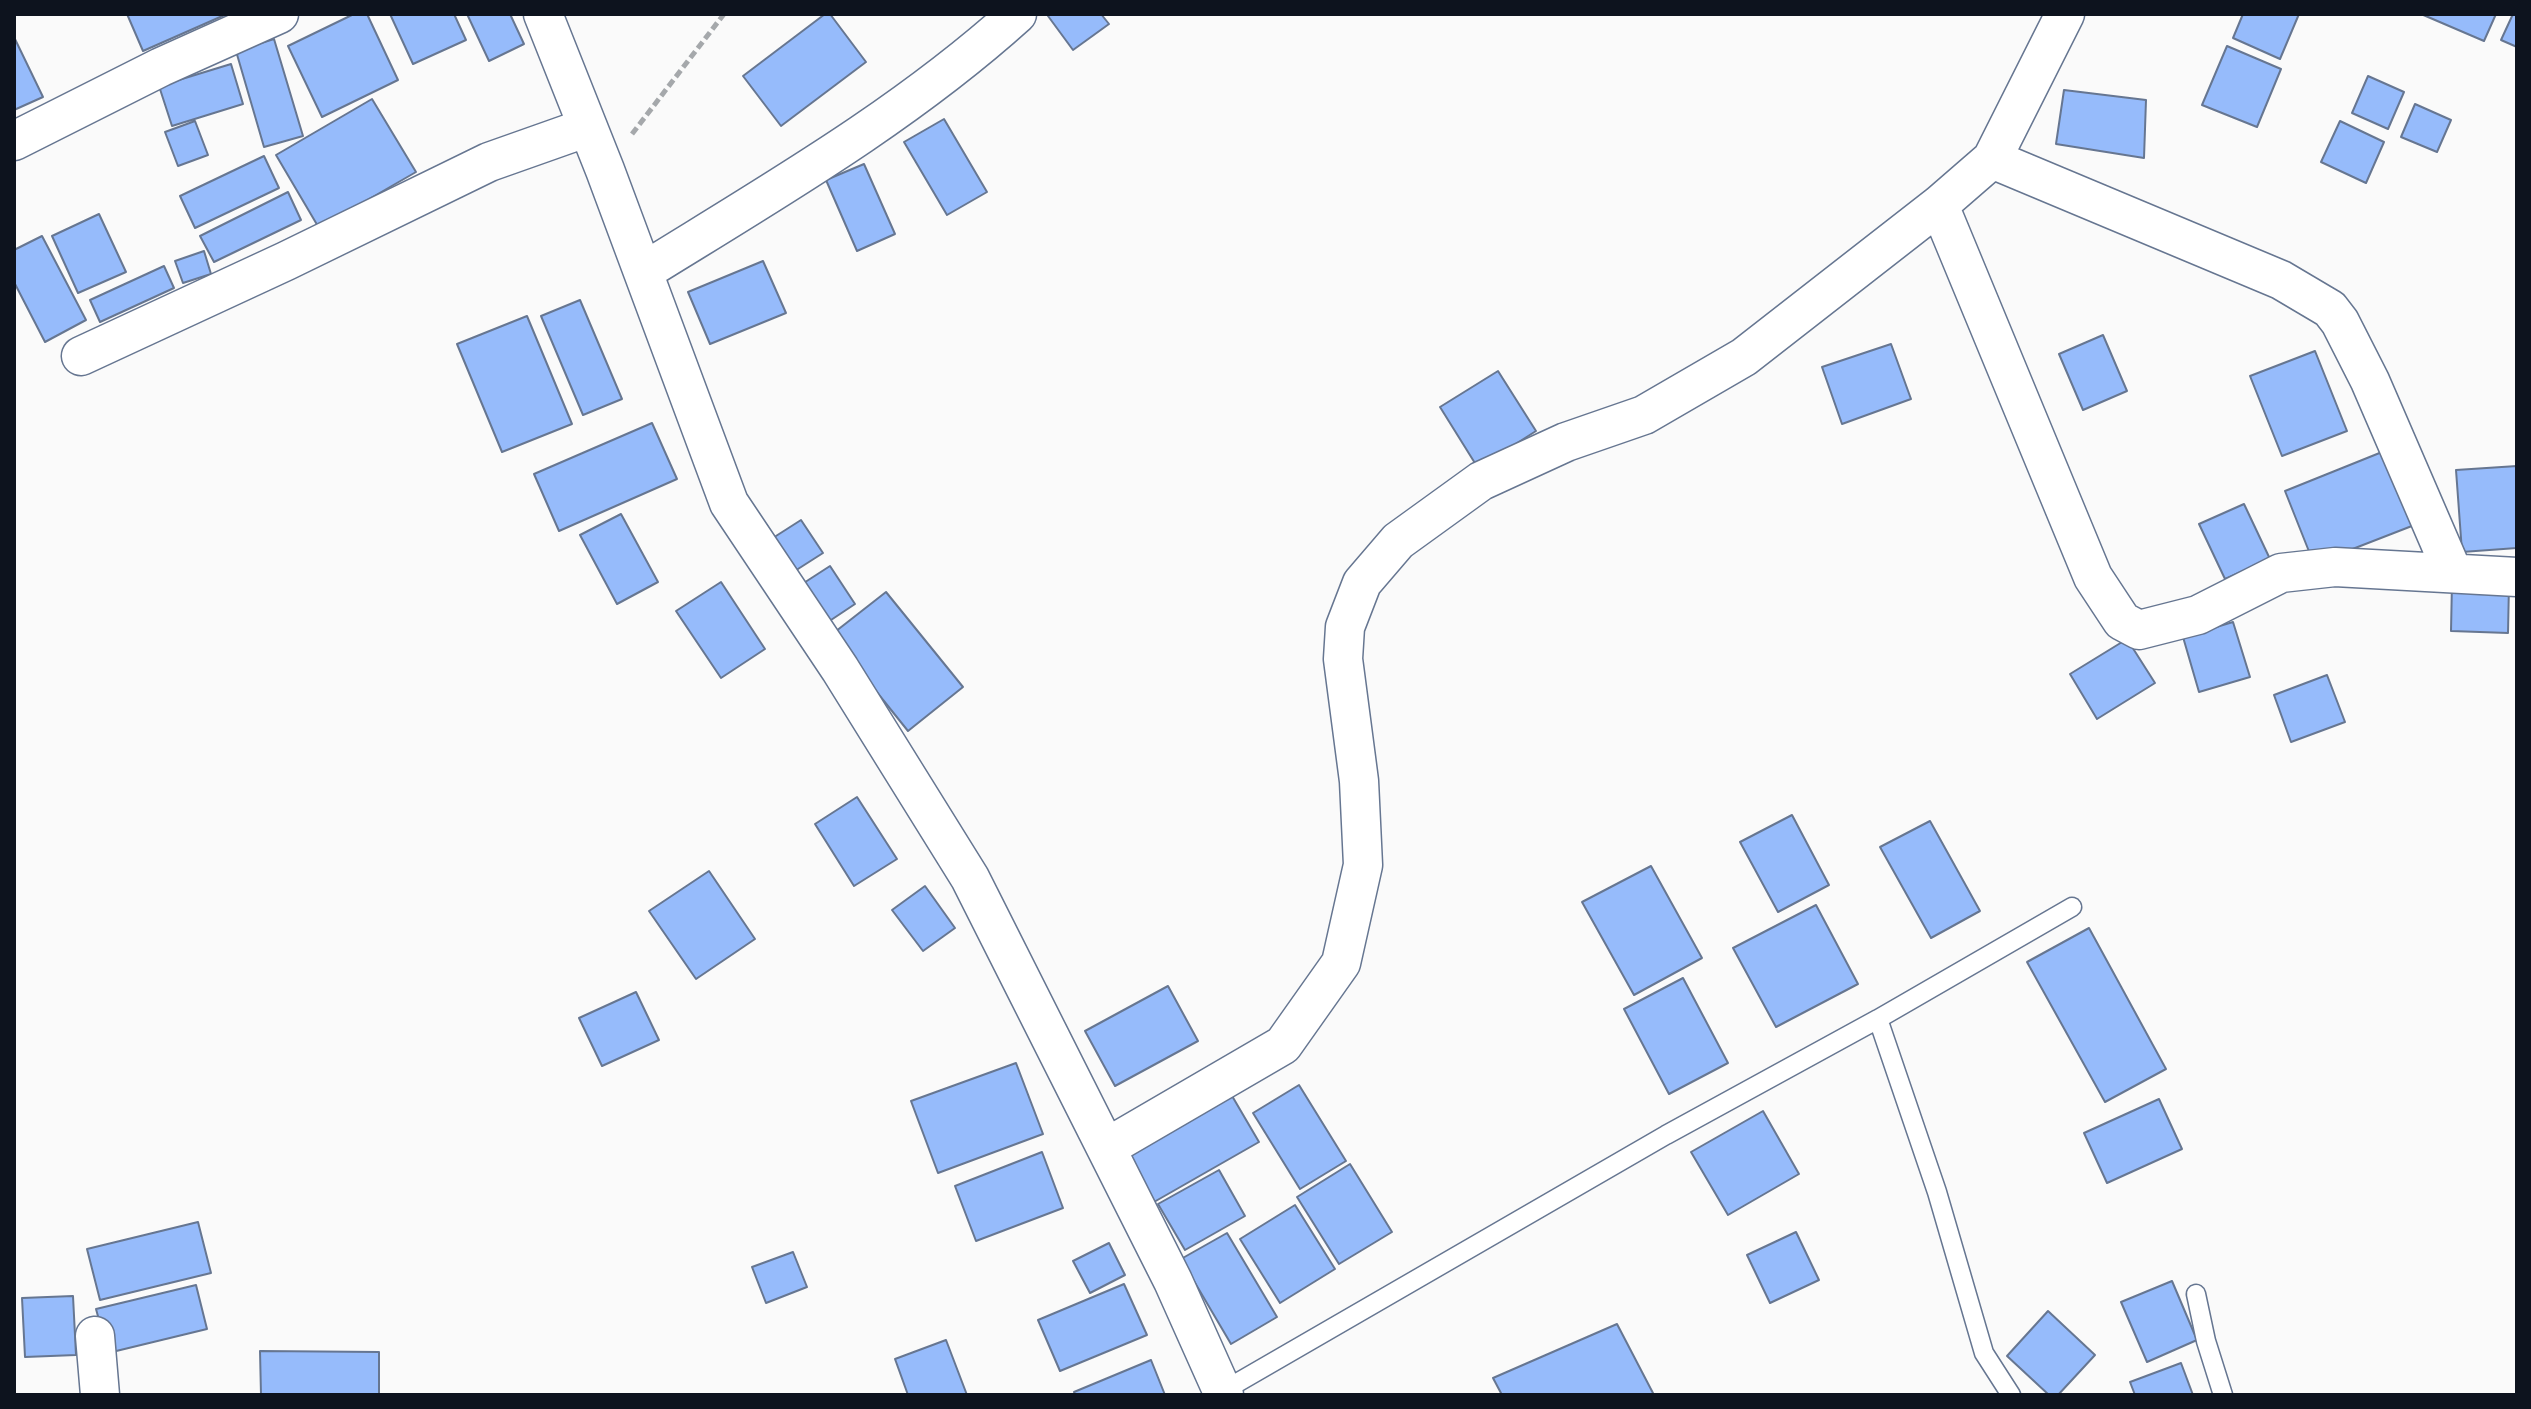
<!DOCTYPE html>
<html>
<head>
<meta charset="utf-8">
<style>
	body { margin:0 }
	#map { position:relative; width:2531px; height:1409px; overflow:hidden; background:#fafafa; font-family:"Archivo Narrow",sans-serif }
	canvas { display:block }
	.frame { position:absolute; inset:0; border:16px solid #0d131e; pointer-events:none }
</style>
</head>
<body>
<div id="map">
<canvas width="2531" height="1409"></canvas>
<div class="frame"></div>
</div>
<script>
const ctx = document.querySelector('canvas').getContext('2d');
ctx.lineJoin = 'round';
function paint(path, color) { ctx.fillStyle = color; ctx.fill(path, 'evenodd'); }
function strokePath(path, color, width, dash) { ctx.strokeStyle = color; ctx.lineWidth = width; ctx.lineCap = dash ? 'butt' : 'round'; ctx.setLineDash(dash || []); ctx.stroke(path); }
const building = new Path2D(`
	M127 14H227L143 51Z
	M354 14H367L398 80 322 117 288 46Z
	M390 14H454L466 40 413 64Z
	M467 14H510L524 44 489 61Z
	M825 14H830L866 62 781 126 743 76Z
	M1051 14H1101L1109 24 1073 50 1048 16Z
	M2243 14H2299L2280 59 2233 38Z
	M2421 14H2496L2484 41Z
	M2513 14H2517V47L2501 40Z
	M14 37 43 97 14 110Z
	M274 39 303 136 264 147 236 51Z
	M2227 46 2281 69 2257 127 2202 105Z
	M231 64 243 104 172 126 159 86Z
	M2368 76 2404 92 2388 129 2352 113Z
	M2064 90 2146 100 2144 158 2056 144Z
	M372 99 416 172 319 228 276 155Z
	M2415 104 2451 120 2437 152 2401 137Z
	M944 119 987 192 947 215 904 142Z
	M195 121 208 155 178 166 165 132Z
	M2340 121 2384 142 2366 183 2321 162Z
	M264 156 279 188 195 228 180 196Z
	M864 164 895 234 857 251 826 180Z
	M288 192 301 220 214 262 200 236Z
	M99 214 126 272 78 293 52 236Z
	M42 236 86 320 45 342 14 282V250Z
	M204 251 211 274 183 283 175 261Z
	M763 261 786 313 710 344 688 292Z
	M164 266 174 288 100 322 90 300Z
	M580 300 622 399 583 415 541 316Z
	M527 316 572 424 502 452 457 344Z
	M2103 335 2127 391 2083 410 2059 354Z
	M1891 344 1911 399 1842 424 1822 367Z
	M2315 351 2347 431 2282 456 2250 376Z
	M1498 371 1536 431 1478 468 1440 407Z
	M652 423 677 479 559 531 534 474Z
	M2387 450 2417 524 2314 564 2285 491Z
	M2517 466V548L2462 552 2456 470Z
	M2244 504 2270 559 2225 579 2199 524Z
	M621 514 658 582 617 604 580 535Z
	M801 520 823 553 787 576 765 543Z
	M830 566 855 604 822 626 796 588Z
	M721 582 765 649 721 678 676 611Z
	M2452 582 2509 584 2508 633 2451 631Z
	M886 592 963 687 908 731 831 635Z
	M2233 622 2250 677 2199 692 2183 637Z
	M2127 639 2155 683 2097 719 2070 674Z
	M2327 675 2345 722 2291 742 2274 695Z
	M857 797 897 859 854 886 815 824Z
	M1792 815 1829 885 1778 912 1740 842Z
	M1930 821 1980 911 1931 938 1880 847Z
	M1651 866 1702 958 1634 995 1582 902Z
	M709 871 755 939 696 979 649 911Z
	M925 886 955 928 923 951 892 910Z
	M1816 905 1858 984 1776 1027 1733 948Z
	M2089 928 2166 1069 2105 1102 2027 962Z
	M1683 978 1728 1063 1669 1094 1624 1009Z
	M1168 986 1198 1041 1115 1086 1085 1031Z
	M636 992 659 1040 602 1066 579 1018Z
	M1016 1063 1043 1134 938 1173 911 1101Z
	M1299 1085 1346 1161 1300 1189 1253 1113Z
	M1228 1089 1259 1142 1154 1202 1123 1149Z
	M2159 1099 2182 1149 2107 1183 2084 1133Z
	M1763 1111 1799 1174 1728 1215 1691 1152Z
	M1042 1152 1063 1208 976 1241 955 1186Z
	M1350 1164 1392 1232 1339 1264 1297 1197Z
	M1219 1170 1245 1216 1185 1250 1158 1204Z
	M1295 1205 1335 1269 1280 1303 1240 1239Z
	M198 1222 211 1273 100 1300 87 1249Z
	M1796 1232 1819 1280 1770 1303 1747 1255Z
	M1227 1233 1277 1317 1231 1344 1181 1259Z
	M1109 1243 1125 1275 1090 1293 1073 1261Z
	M793 1252 807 1287 766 1303 752 1267Z
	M2172 1281 2197 1340 2147 1362 2121 1302Z
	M1124 1284 1147 1335 1060 1371 1038 1320Z
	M196 1285 207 1329 108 1353 96 1309Z
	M73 1296 76 1355 25 1357 22 1298Z
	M2048 1311 2095 1355 2058 1395H2049L2007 1356Z
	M1617 1324 1654 1395H1502L1493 1378Z
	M946 1340 967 1395H908L895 1359Z
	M260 1351 379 1352V1395H261Z
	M1151 1360 1165 1395H1075L1074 1392Z
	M2181 1363 2193 1395H2135L2130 1382Z`);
const path = new Path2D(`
	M632 134 724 14`);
const lane = new Path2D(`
	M1878 1019 1937 1192 1984 1353 2011 1395
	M2196 1294 2206 1341 2223 1395
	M1223 1391 1666 1135 1878 1019 2072 907`);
const street = new Path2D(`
	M543 14 605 170 729 503 840 669 970 878 1173 1281 1224 1395
	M14 141 161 67 279 14
	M1992 159 2281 280 2330 309 2340 322 2370 381 2453 573
	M1939 205 2093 577 2122 621 2139 630 2198 615 2281 573 2335 567 2517 577
	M643 272C772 192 904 116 1017 14
	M81 356 286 261 489 162 588 127
	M1106 1148 1283 1045 1341 963 1363 865 1359 781 1343 659 1345 627 1362 583 1398 541 1481 481 1566 442 1644 415 1744 357 1939 205 1992 159 2065 14
	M95 1336 100 1395`);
paint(building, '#96bbfb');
strokePath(building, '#667691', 2);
strokePath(lane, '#667691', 21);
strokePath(street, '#667691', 41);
strokePath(path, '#a5a8ab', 5, [8, 4]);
strokePath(lane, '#fff', 18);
strokePath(street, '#fff', 38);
</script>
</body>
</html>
